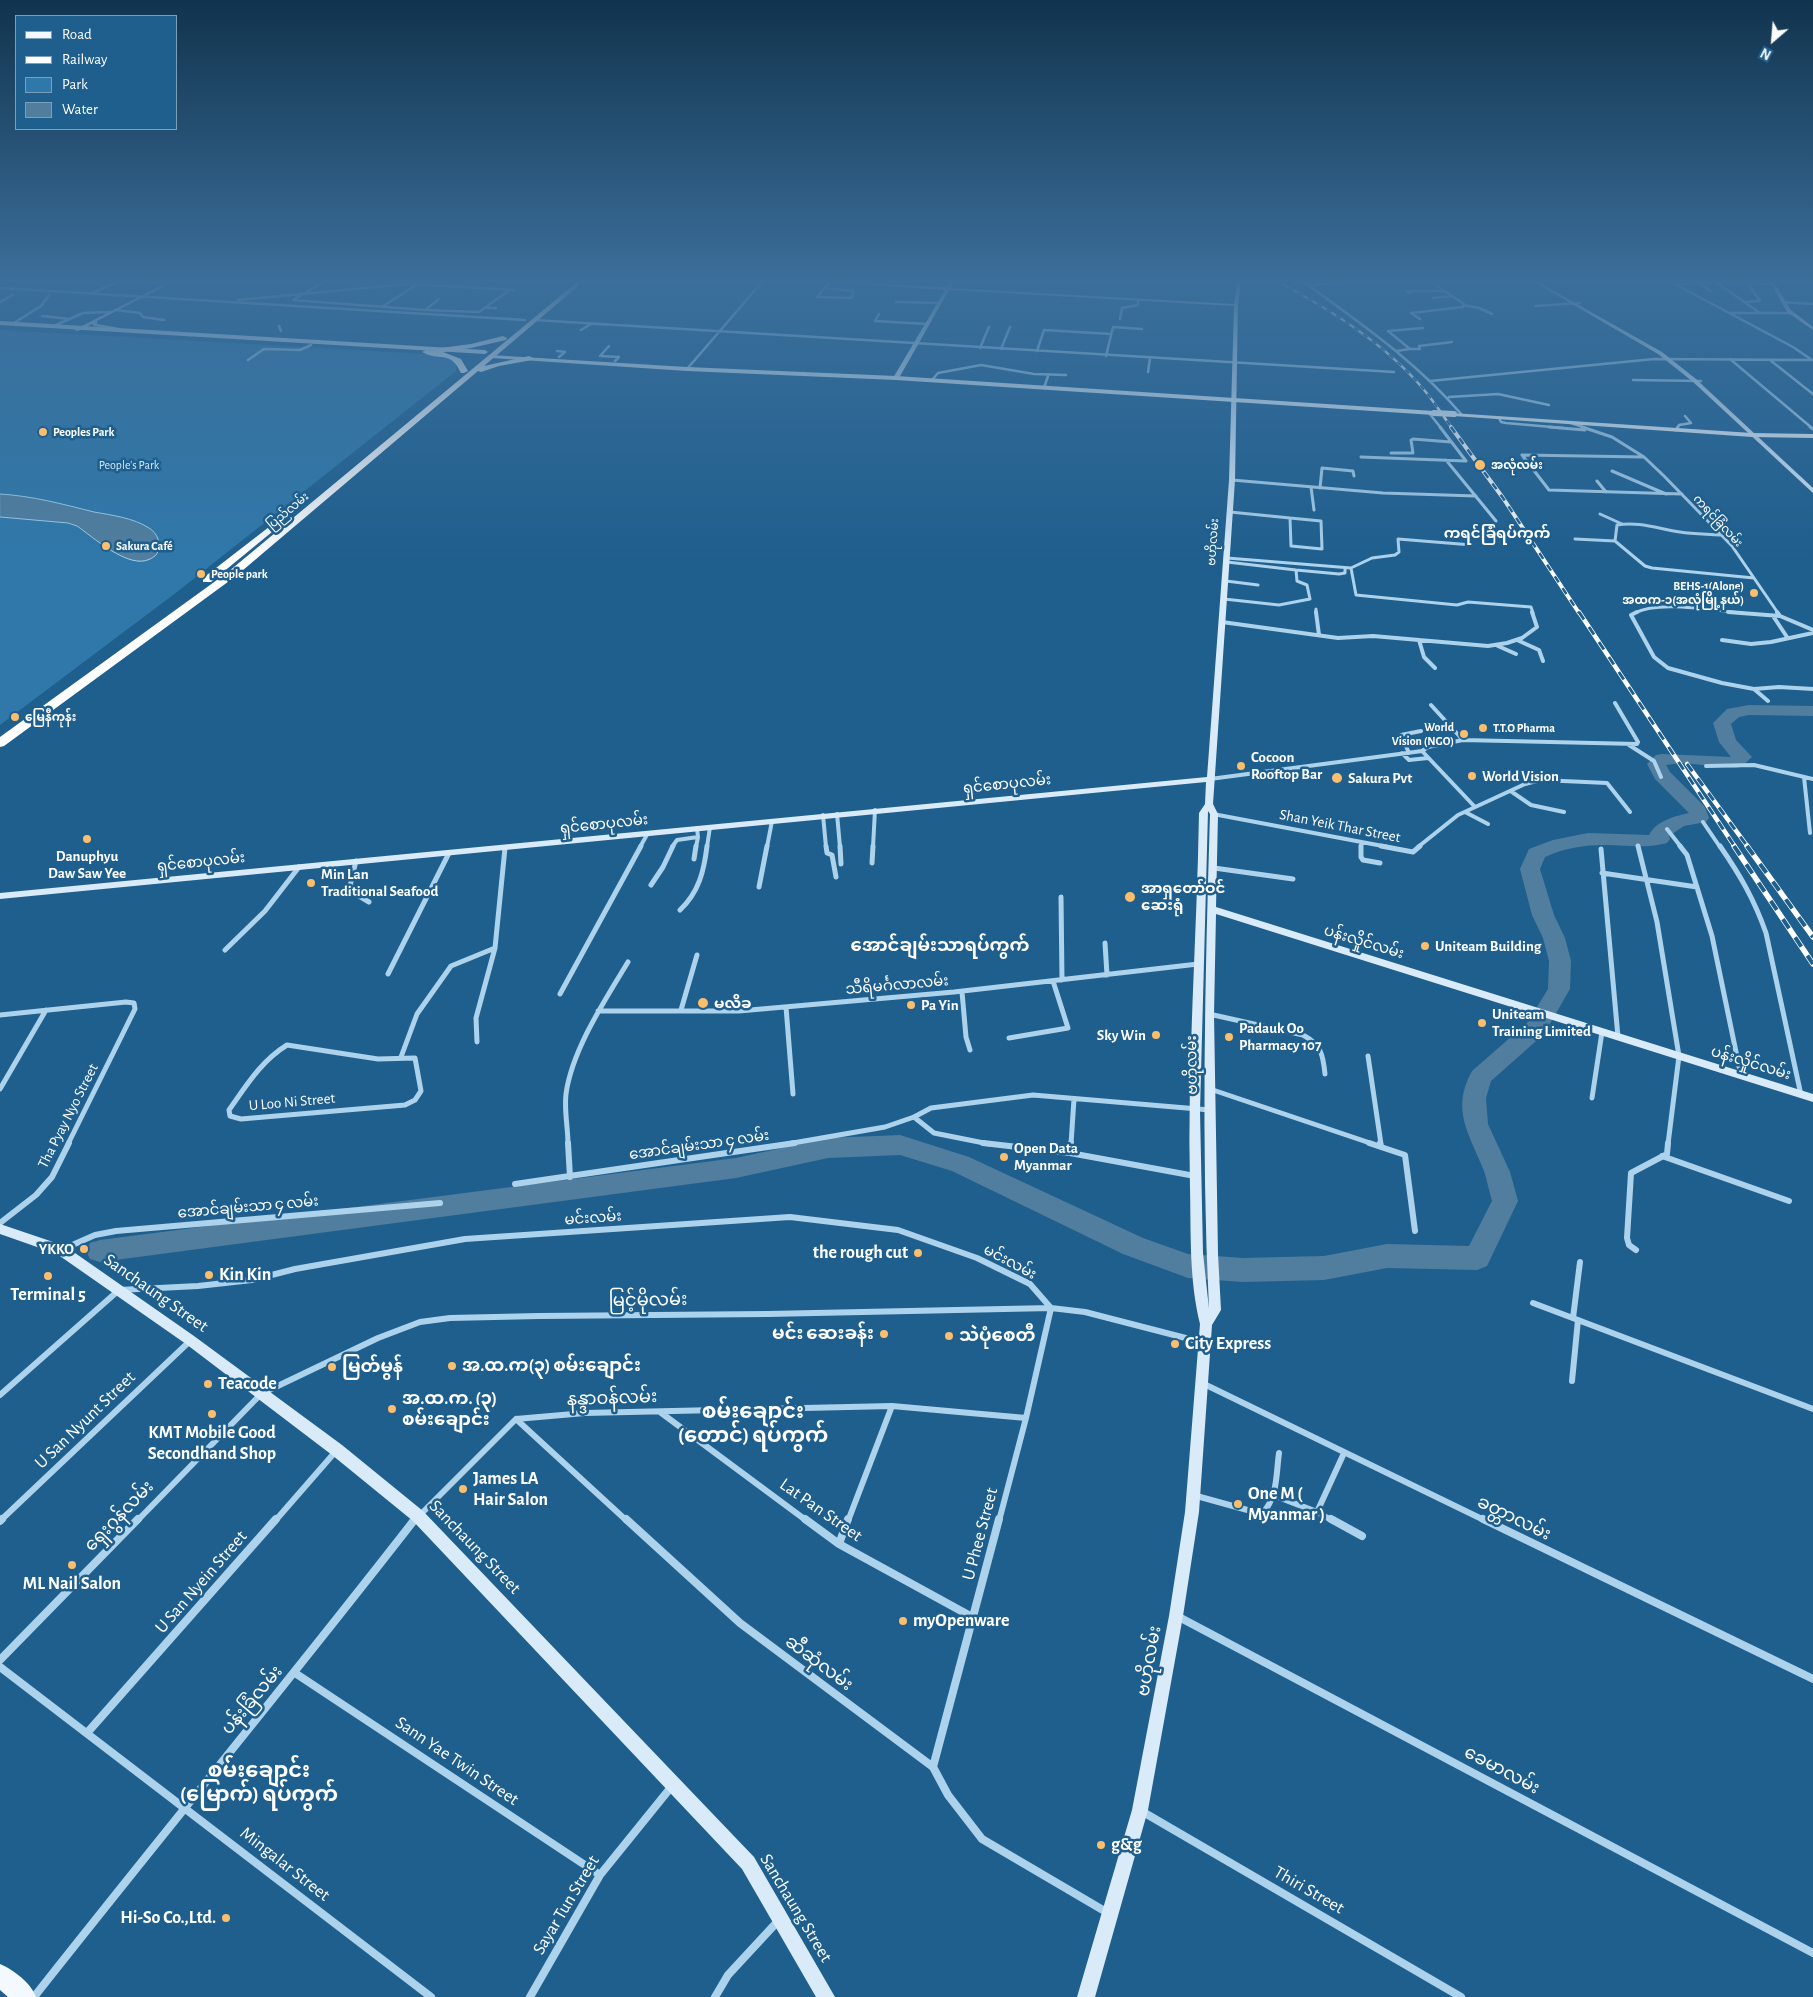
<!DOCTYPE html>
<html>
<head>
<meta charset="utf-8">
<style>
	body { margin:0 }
	#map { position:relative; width:1813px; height:1997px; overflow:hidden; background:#1f5f8e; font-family:"Alegreya Sans",sans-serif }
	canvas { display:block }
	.legend { position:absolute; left:15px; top:15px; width:162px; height:115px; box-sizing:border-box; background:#1f5f8e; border:1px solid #799fbb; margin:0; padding:6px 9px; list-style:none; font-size:15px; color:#fff }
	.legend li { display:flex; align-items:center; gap:10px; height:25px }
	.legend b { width:25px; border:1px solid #799fbb }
	.north { position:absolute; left:1748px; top:15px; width:50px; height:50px; -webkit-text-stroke:4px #1f5f8e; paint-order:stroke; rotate:207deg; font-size:14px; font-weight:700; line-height:20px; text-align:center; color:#fff }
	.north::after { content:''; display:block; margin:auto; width:18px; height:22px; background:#fff; clip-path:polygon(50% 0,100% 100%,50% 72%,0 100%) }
</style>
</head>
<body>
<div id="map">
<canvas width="1813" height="1997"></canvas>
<ul class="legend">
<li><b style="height:6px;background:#f3f9ff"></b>Road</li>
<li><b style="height:6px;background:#fff"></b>Railway</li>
<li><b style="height:14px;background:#2f78a9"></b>Park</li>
<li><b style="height:14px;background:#517e9e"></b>Water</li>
</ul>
<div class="north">N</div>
</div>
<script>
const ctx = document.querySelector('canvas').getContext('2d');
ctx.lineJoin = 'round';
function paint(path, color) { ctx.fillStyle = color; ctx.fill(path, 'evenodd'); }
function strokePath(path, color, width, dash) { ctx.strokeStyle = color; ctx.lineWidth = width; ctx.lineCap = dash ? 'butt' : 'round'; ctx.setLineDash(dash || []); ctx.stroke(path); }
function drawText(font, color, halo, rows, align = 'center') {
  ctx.font = font + ' "Alegreya Sans","Noto Sans Myanmar",sans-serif'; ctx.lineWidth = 5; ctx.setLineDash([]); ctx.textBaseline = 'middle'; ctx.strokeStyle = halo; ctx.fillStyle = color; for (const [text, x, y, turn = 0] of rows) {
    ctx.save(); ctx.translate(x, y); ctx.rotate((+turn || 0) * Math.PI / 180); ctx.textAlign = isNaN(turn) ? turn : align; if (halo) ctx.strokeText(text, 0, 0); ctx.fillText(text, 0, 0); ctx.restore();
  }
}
const green = new Path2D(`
	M0 330 444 355 457 362 456 371 177 592 0 725Z`);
const water = new Path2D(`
	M0 494C33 496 62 504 94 512 111 515 134 518 149 528 157 533 161 542 158 551 157 555 154 557 150 559 129 570 93 537 77 526L68 523 0 517Z`);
const river = new Path2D(`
	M1749 705 1813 706V716L1749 715 1739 717 1731 724 1736 740 1752 757 1741 767 1735 768 1682 763 1666 765 1670 772 1705 807 1709 818 1706 822 1684 826 1669 836 1670 839 1667 843C1646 849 1627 845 1605 845 1584 845 1564 848 1545 857L1540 869 1554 915 1565 938 1571 961 1570 989 1544 1034 1491 1081 1486 1098 1488 1124 1510 1172 1518 1201 1487 1266 1477 1270 1387 1268 1324 1280 1243 1282 1188 1278 1123 1254 952 1171 900 1155 828 1158 736 1178 100 1262 90 1259 86 1251 90 1243 100 1240 736 1158 828 1138 900 1135 969 1157 1143 1238 1188 1254 1243 1258 1324 1256 1387 1244 1469 1246 1492 1201C1489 1191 1487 1180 1484 1171 1470 1135 1450 1110 1472 1071L1528 1022 1548 989 1549 961 1543 938 1532 915 1520 869 1529 849 1553 840 1588 833 1649 835C1656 821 1675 816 1689 813L1655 779 1647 764 1656 755 1662 754 1731 757 1719 742 1713 723 1727 709Z`);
const streetFar5 = new Path2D(`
	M140 282H164
	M324 282 293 300 425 310
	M1304 282C1360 323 1417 362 1462 415
	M1671 282 1793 347 1812 360
	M1716 282 1760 313
	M1699 283 1711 291
	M1676 284 1716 282 1773 284
	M1309 285 1348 282
	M0 288 525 320
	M91 293 118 282
	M1410 293 1407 291H1444
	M817 297 852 298 853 291 824 288
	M817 297 830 282
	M1433 298 1453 296
	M439 299 425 310 479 312 508 291
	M238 300 407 284 514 290
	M0 302 13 295
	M896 302 940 303
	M1746 302 1760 301 1747 282
	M1783 302 1813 304
	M1463 305 1479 308 1492 314
	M1535 306 1580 303
	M382 307 416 285
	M484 308H496
	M116 310 140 313 143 317 164 320
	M1731 313H1791
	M879 314 875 321 927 324
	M42 316 70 319
	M1120 319 1122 308 1138 305V300
	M1420 319 1411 313 1463 307 1464 304 1431 282
	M534 320 1394 372
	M14 323 41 306 49 295
	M56 325 83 313 111 312
	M279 326 281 331
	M581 330 591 324
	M609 346 600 356 619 357 615 361
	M980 348 989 327
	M1001 349 1010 327
	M1410 349H1420L1419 346 1452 342
	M557 351 565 352 559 357
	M1037 351 1044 330 1111 334
	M1396 351 1410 349 1388 331 1423 328
	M1106 356 1113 327 1142 329
	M1730 359 1812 428
	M248 360 264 349 300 350 311 345
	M1770 360 1813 394
	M687 369 762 282
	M1148 372 1150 358
	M932 380 938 373 981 365 1034 374 1066 375
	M1633 380 1701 381
	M1430 381 1654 359 1813 360
	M1044 388 1048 376
	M1449 397 1498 394 1549 405
	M1429 413 1441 428
	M1499 418 1501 422 1506 423 1563 428
	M1571 423 1586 428
	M1677 428 1679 425 1691 423 1685 416`);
const streetFar4 = new Path2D(`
	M1440 427 1466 461
	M1549 427 1585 430
	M1582 427 1612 437 1644 457 1664 476 1732 546 1778 613
	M1810 427 1813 429
	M1676 430 1678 427
	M1391 453H1413L1411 440 1413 439 1451 442
	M1522 455 1549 490 1682 494
	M1522 455 1644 457
	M1361 457 1466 461
	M1446 460 1496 521
	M1612 471 1666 494
	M1232 480 1383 493 1476 496
	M1597 481 1606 492
	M1311 487 1314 510
	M1320 488 1322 468 1353 471 1354 476
	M1230 512 1290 518
	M1600 514 1622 524
	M1290 518 1321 521 1322 549 1291 546Z
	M1720 535C1707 534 1693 534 1680 532 1659 529 1639 521 1617 525L1615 541 1645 566 1652 568 1754 578
	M1575 539 1615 541
	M1227 558 1351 568 1372 558 1395 555 1399 552 1398 539 1472 545
	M1351 568 1356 595 1457 605 1468 602 1531 607 1533 613
	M1296 570 1339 574 1345 573V568
	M1226 581 1258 585
	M1224 599 1279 605 1310 599 1307 585 1297 581 1296 570 1227 562
	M1316 609V613
	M1635 613C1659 600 1714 611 1743 613`);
const streetFar3 = new Path2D(`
	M1316 612 1319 635
	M1637 612 1631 615 1654 657 1668 668 1722 683 1754 689 1779 687 1813 689
	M1728 612 1780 616
	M1777 612 1780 616 1813 630
	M1773 616 1787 637
	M1222 622 1338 638 1373 636 1488 646 1507 643 1522 638 1537 627 1532 612
	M1419 640 1424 657 1435 668
	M1517 640 1539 650 1543 661
	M1722 640 1751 644 1771 642 1813 633
	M1498 646 1516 654
	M1754 689 1768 701
	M1431 705 1463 740
	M1629 745 1654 761 1661 777
	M1422 751 1475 807
	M1402 753 1409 760 1428 758
	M1409 753 1401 735 1421 731
	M1706 766 1754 765 1813 779
	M1804 777 1810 833
	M1210 779 1422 751 1428 747 1463 740 1637 744 1638 742 1615 703
	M1512 792 1531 805 1564 812
	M1465 812 1488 824
	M837 814 840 847
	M1213 814 1388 847
	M823 815 826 847
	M1703 822 1720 847
	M1667 829 1681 847
	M1361 842V847
	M640 847 648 833
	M672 847 677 840 698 837 697 828
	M696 847 698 837
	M707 847 710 827
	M767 847 772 821
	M873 847 875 810
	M1418 847 1458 815 1525 784 1541 780 1607 783 1630 812`);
const streetFar2 = new Path2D(`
	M826 846 827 853 832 855 836 877
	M840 846 841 864
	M1361 846V857L1363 860 1380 863
	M1381 846 1413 852 1420 846
	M1638 846 1657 922 1679 1056 1668 1144
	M1680 846 1687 855 1712 936 1741 1076
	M1720 846C1740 875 1754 899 1766 933L1801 1095
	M1601 849 1618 1037
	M694 859 696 846
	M356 861 349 890 369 902
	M872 863 873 846
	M1214 868 1293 879
	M1602 873 1697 887
	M651 885 663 867 673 846
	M759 887 767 846
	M1061 897 1062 980
	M680 910C699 892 704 871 707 846
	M1105 943 1107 975
	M225 950 265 911 299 867
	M388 974 449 853
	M962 992 966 1037 970 1050
	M560 994 641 846
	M786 1007 793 1094
	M681 1010 697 955
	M598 1011H739L954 992 1198 964
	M1209 1014 1303 1035C1321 1045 1323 1054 1325 1074
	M0 1015 126 1002 134 1003 135 1009 68 1144
	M1009 1038 1068 1028 1053 981
	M477 1042 476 1018 495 948
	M287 1045 378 1059 415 1058 421 1091 415 1100 405 1105 241 1119 230 1116 229 1110C246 1086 261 1061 287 1045Z
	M1368 1056 1381 1144
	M401 1057 417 1014 451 966 495 948 505 848
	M0 1089 46 1010
	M1210 1089 1373 1144
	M1592 1098 1602 1032
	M914 1117 934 1133 989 1144
	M568 1144C568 1128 564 1110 566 1094 572 1050 605 1000 628 962
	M787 1144 885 1127 914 1117 931 1108 1033 1095 1210 1110
	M1071 1144 1074 1099`);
const streetFar1 = new Path2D(`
	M568 1143 570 1177
	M983 1143 1070 1153 1195 1176
	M1369 1143 1405 1155 1415 1231
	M1380 1143 1381 1147
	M1070 1153 1071 1143
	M1662 1156 1789 1201
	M515 1184 795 1143
	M0 1223 36 1195 52 1177 69 1143
	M61 1250 95 1235 116 1231 440 1203
	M1636 1250 1629 1245 1627 1238 1631 1173 1667 1154 1668 1143
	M1533 1303 1813 1409
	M1573 1318 1580 1262
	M1572 1381 1578 1320
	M1202 1383 1486 1521
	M0 1395 119 1290 198 1286 252 1280 295 1269 465 1239 790 1217 898 1230 977 1258 1030 1284 1051 1308
	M660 1412 807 1521
	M516 1419 627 1521
	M1193 1495 1262 1514C1278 1497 1276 1474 1279 1453
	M1273 1495 1317 1512 1333 1521
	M1317 1512 1344 1453
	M0 1521 190 1341
	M137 1521 261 1394 378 1338 420 1322 450 1318 539 1316 768 1314 1051 1308 1085 1312 1205 1343
	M275 1521 336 1451
	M414 1521 516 1419 585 1413 892 1406 1026 1418
	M848 1521 892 1406
	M999 1521 1026 1418 1051 1308`);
const street = new Path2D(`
	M626 1519 740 1623 933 1767 948 1795 982 1839 1108 1913
	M805 1519 839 1544 974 1618
	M1331 1519 1362 1536
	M1483 1519 1813 1679
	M0 1521 2 1519
	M839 1544 848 1519
	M1177 1616 1813 1953
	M0 1660 138 1519
	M0 1667 431 1997
	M295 1673 600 1875
	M87 1733 276 1519
	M933 1767 999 1519
	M1143 1812 1461 1997
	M34 1997C160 1837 290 1680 415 1519
	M530 1997 600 1875 672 1786
	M715 1997 728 1975 778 1921`);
const secondary = new Path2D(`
	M168 282H173L97 321V324L120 328 122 330 94 326 92 324 78 331 74 330Z
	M823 282 947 287 950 282H954L951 288 1234 304 1237 282H1241L1238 305 1235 480 1213 804 1218 814 1216 907 1813 1094V1102L1216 914 1214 1014 1218 1254 1221 1310 1212 1325 1199 1512 1183 1616 1148 1810 1095 1997H1077L1132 1810 1169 1616 1185 1512 1200 1324C1189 1280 1191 1233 1190 1188 1187 1063 1197 938 1199 813L1205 804 1206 782 0 899V893L1207 777 1229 480 1234 306 949 290 899 378 896 380 893 378 945 290ZM1208 811 1210 814C1205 979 1201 1144 1209 1309L1203 1253 1200 1111Z
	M1534 282H1538L1662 352 1696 379 1813 488V493L1692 381 1658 354Z
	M1770 282H1774L1791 310 1813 327V330L1787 312Z
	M0 1224 65 1246 194 1336 342 1445 423 1511 754 1857 835 1997H816L742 1869 413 1521 332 1455 186 1344 57 1254 0 1234Z`);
const primary = new Path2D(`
	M0 321 485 350 488 352 485 354 0 325Z
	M490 355 687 367 896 376 1434 411 1437 413 1434 415 896 380 687 371 492 358Z
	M1452 413 1752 433 1813 434V438L1752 437 1454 416 1451 414Z
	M0 1964C14 1970 31 1983 36 1997H8L0 1990Z`);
const highway = new Path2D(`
	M577 282H583L484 366 529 356 533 358 532 360 499 366 481 372 478 371 236 576 4 746 0 747V737L228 572Z
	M503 336 507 338 506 340 471 348 443 352 461 359 468 371 464 373H461C450 349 439 362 422 352L426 350 437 351 440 348 471 344Z
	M269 527 272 528V532L211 582H203V578Z`);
const railFar3 = new Path2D(`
	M1279 282C1332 311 1386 344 1425 391 1435 403 1443 416 1452 428`);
const railFar2 = new Path2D(`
	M1451 427 1503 498 1579 613`);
const railFar1 = new Path2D(`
	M1579 612 1735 847
	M1687 764 1748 847`);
const rail = new Path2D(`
	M1734 846 1813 964
	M1747 846 1813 937`);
const primaryBridge = new Path2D(`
	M1434 413 1454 414`);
const markers = [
	[43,432,5,"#fbbe6c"],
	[1480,465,6,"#fbbe6c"],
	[106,546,5,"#fbbe6c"],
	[201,574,5,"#fbbe6c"],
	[1754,593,5,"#fbbe6c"],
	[15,717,5,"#fbbe6c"],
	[1483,728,5,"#fbbe6c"],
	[1464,734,5,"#fbbe6c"],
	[1241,766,5,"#fbbe6c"],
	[1472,776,5,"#fbbe6c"],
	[1337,778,6,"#fbbe6c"],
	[87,839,5,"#fbbe6c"],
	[311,883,5,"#fbbe6c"],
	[1130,897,6,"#fbbe6c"],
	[1425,946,5,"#fbbe6c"],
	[703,1003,6,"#fbbe6c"],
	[911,1005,5,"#fbbe6c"],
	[1482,1023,5,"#fbbe6c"],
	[1156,1035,5,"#fbbe6c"],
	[1229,1037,5,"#fbbe6c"],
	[1004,1157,5,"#fbbe6c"],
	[84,1249,5,"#fbbe6c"],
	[918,1253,5,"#fbbe6c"],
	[209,1275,5,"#fbbe6c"],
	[48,1276,5,"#fbbe6c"],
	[884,1334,5,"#fbbe6c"],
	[949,1336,5,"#fbbe6c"],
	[1175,1344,5,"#fbbe6c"],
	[452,1366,5,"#fbbe6c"],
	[332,1367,5,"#fbbe6c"],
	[208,1384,5,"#fbbe6c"],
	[392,1409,5,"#fbbe6c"],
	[212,1414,5,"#fbbe6c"],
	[463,1489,5,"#fbbe6c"],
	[1238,1504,5,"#fbbe6c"],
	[72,1565,5,"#fbbe6c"],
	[903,1621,5,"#fbbe6c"],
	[1101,1845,5,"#fbbe6c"],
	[226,1918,5,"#fbbe6c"]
];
const farPoinames = [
	["Peoples Park",53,432],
	["အလုံလမ်း",1491,465],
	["Sakura Café",116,546],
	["People park",211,574],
	["BEHS-1(Alone)",1744,586,"right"],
	["အထက-၁(အလုံမြို့နယ်)",1744,600,"right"],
	["မြေနီကုန်း",25,717],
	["World",1454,727,"right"],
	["Vision (NGO)",1454,741,"right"],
	["T.T.O Pharma",1493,728]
];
const farParknames = [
	["People's Park",129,465]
];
const farStreetnames = [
	["ပြည်လမ်း",288,511,-40],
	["ကရင်ခြံလမ်း",1718,521,47],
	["ဗဟိုလမ်း",1213,542,-86]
];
const farQuarternames = [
	["ကရင်ခြံရပ်ကွက်",1497,533]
];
const poiNames = [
	["Cocoon",1251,757],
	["Rooftop Bar",1251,774],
	["World Vision",1482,776],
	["Sakura Pvt",1348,778],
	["Danuphyu",87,856,"center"],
	["Daw Saw Yee",87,873,"center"],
	["Min Lan",321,874],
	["Traditional Seafood",321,891],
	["အာရှတော်ဝင်",1141,888],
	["ဆေးရုံ",1141,905],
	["Uniteam Building",1435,946],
	["မလိခ",714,1003],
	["Pa Yin",921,1005],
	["Uniteam",1492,1014],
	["Training Limited",1492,1031],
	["Padauk Oo",1239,1028],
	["Pharmacy 107",1239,1045],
	["Sky Win",1146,1035,"right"],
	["Open Data",1014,1148],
	["Myanmar",1014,1165],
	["YKKO",74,1249,"right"]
];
const streetNames = [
	["ရှင်စောပုလမ်း",1007,784,-6],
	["ရှင်စောပုလမ်း",604,824,-6],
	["Shan Yeik Thar Street",1340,826,11],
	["ရှင်စောပုလမ်း",201,862,-6],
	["ပန်းလှိုင်လမ်း",1364,942,17],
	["သီရိမင်္ဂလာလမ်း",897,985,-5],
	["ပန်းလှိုင်လမ်း",1751,1063,17],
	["ဗဟိုလမ်း",1192,1065,-91],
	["U Loo Ni Street",292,1102,-5],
	["Tha Pyay Nyo Street",68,1116,-63],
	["အောင်ချမ်းသာ ၄ လမ်း",699,1145,-8],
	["အောင်ချမ်းသာ ၄ လမ်း",248,1207,-5],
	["မင်းလမ်း",593,1218,-4],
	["မင်းလမ်း",1010,1262,28]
];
const quarterNames = [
	["အောင်ချမ်းသာရပ်ကွက်",940,946]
];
const nearPoinames = [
	["the rough cut",908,1253,"right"],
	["Kin Kin",219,1275],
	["Terminal 5",48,1295,"center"],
	["မင်း ဆေးခန်း",874,1334,"right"],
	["သဲပုံစေတီ",959,1336],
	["City Express",1185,1344],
	["အ.ထ.က(၃) စမ်းချောင်း",462,1366],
	["မြတ်မွန်",342,1367],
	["Teacode",218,1384],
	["အ.ထ.က. (၃)",402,1399],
	["စမ်းချောင်း",402,1420],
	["KMT Mobile Good",212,1433,"center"],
	["Secondhand Shop",212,1454,"center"],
	["James LA",473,1479],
	["Hair Salon",473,1500],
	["One M (",1248,1494],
	["Myanmar )",1248,1515],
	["ML Nail Salon",72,1584,"center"],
	["myOpenware",913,1621],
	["g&g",1111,1845],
	["Hi-So Co.,Ltd.",216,1918,"right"]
];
const nearStreetnames = [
	["Sanchaung Street",156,1293,35],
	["မြင့်မိုလမ်း",648,1300,-1],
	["နန္ဒာ၀န်လမ်း",612,1398,-2],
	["U San Nyunt Street",85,1420,-44],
	["Lat Pan Street",821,1510,35],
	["ရှေးဂွန်လမ်း",119,1516,-46],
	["ခတ္တာလမ်း",1514,1518,26],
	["U Phee Street",980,1534,-75],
	["Sanchaung Street",475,1547,46],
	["U San Nyein Street",201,1582,-49],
	["ဗဟိုလမ်း",1149,1661,-80],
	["ဆီဆုံလမ်း",819,1663,37],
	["ပန်းခြံလမ်း",252,1700,-50],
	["Sann Yae Twin Street",457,1761,34],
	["ခေမာလမ်း",1502,1770,28],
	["Mingalar Street",285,1864,38],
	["Thiri Street",1309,1890,30],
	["Sayar Tun Street",566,1905,-59],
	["Sanchaung Street",796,1908,59]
];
const nearQuarternames = [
	["စမ်းချောင်း",753,1412],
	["(တောင်) ရပ်ကွက်",753,1436],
	["စမ်းချောင်း",259,1771],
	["(မြောက်) ရပ်ကွက်",259,1795]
];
paint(green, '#2f78a9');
paint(water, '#517e9e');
strokePath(water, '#a0cfee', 1);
paint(river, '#517e9e');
strokePath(streetFar5, '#add2ec', 2.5);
strokePath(streetFar4, '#add2ec', 3);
strokePath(streetFar3, '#add2ec', 4);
strokePath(streetFar2, '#add2ec', 5);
strokePath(streetFar1, '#add2ec', 6);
strokePath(street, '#add2ec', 8);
paint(secondary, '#d9ebf9');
paint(primary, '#f3f9ff');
paint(highway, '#fff');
strokePath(railFar3, '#fff', 2.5);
strokePath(railFar2, '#fff', 4);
strokePath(railFar1, '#fff', 4.5);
strokePath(rail, '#fff', 5.5);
strokePath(railFar3, '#1f5f8e', 2, [5.5]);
strokePath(railFar2, '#1f5f8e', 2.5, [7]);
strokePath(railFar1, '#1f5f8e', 3, [9]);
strokePath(rail, '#1f5f8e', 4, [11]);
strokePath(primaryBridge, '#f3f9ff', 6);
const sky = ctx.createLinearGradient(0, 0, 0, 561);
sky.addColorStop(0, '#11344e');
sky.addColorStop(0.5, '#3c6f9b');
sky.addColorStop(1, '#3c6f9b00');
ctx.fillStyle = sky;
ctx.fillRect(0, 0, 1813, 561);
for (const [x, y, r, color] of markers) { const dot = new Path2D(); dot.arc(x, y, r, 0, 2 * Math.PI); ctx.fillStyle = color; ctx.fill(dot); strokePath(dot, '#1f5f8e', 2); }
drawText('bold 12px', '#fff', '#1f5f8e', farPoinames, 'left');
drawText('12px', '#d2e9f9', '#1f5f8e', farParknames);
drawText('12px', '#fff', '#1f5f8e', farStreetnames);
drawText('bold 15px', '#fff', '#1f5f8e', farQuarternames);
drawText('bold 15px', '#fff', '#1f5f8e', poiNames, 'left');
drawText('15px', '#fff', '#1f5f8e', streetNames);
drawText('bold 18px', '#fff', '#1f5f8e', quarterNames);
drawText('bold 18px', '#fff', '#1f5f8e', nearPoinames, 'left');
drawText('18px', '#fff', '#1f5f8e', nearStreetnames);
drawText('bold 21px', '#fff', '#1f5f8e', nearQuarternames);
</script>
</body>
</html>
